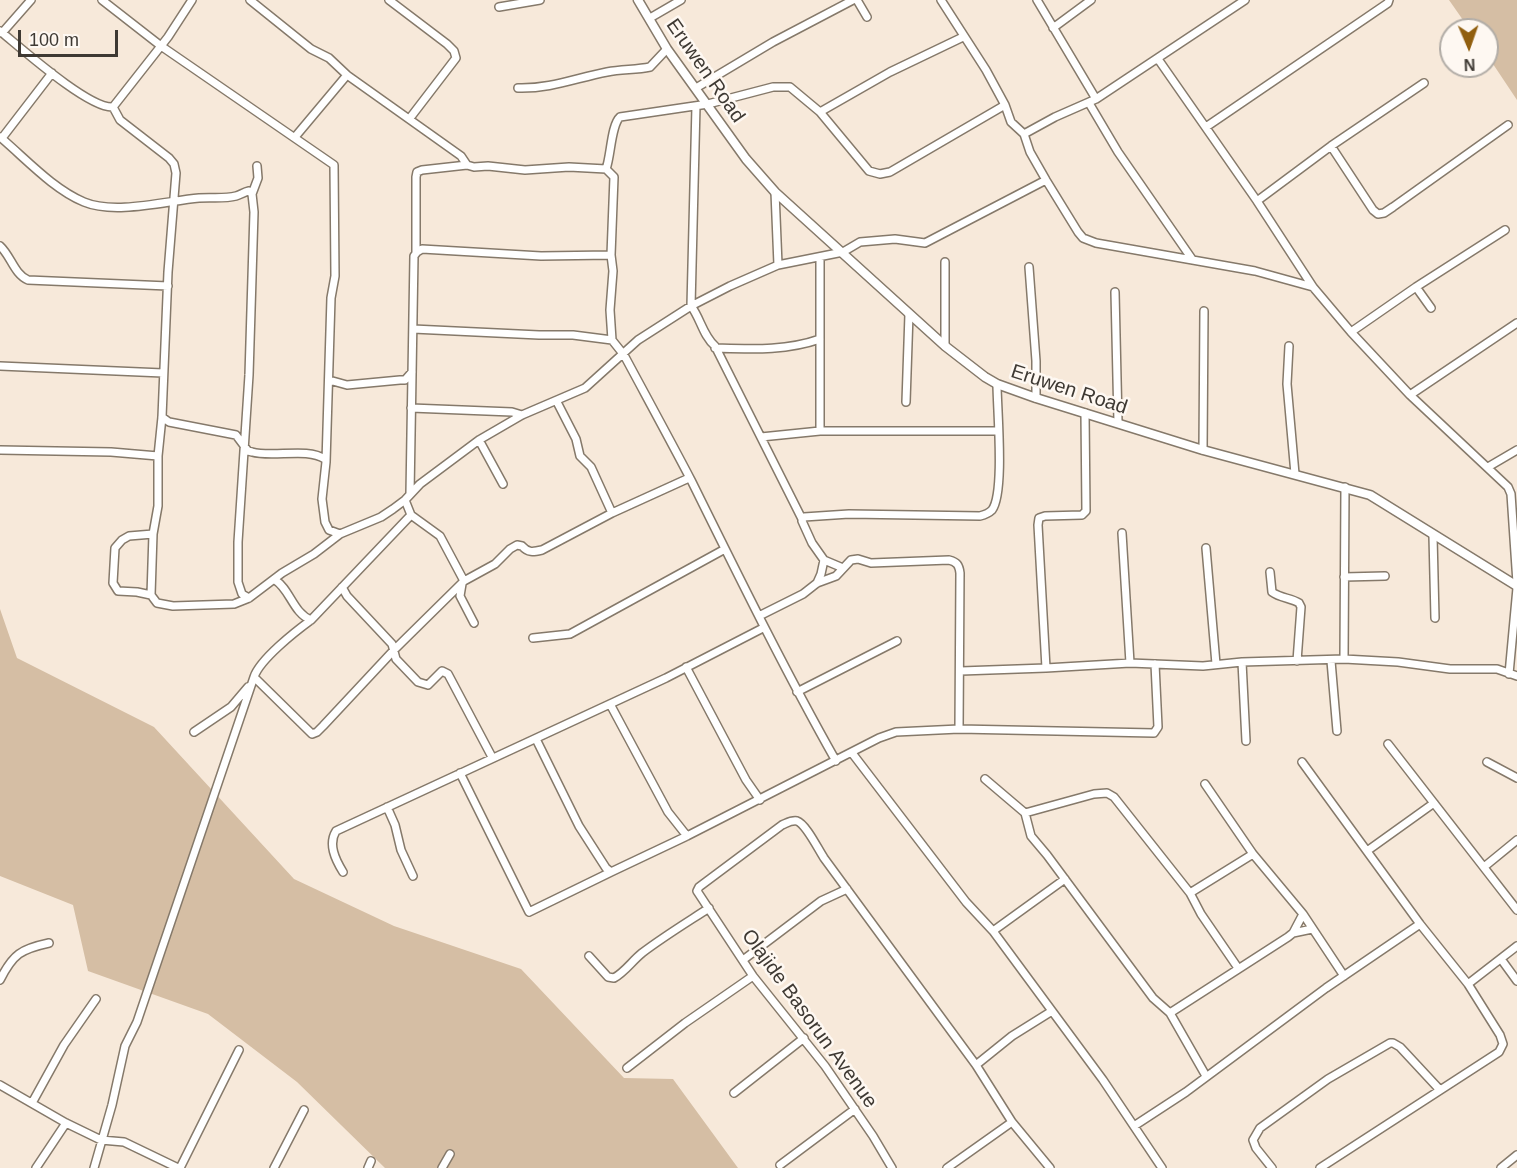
<!DOCTYPE html>
<html>
<head>
<meta charset="utf-8">
<style>
	body { margin:0 }
	#map { position:relative; width:1517px; height:1168px; overflow:hidden; background:#f7e9da; font-family:Helvetica,sans-serif }
	canvas { display:block }
	.north { position:absolute; left:1439px; top:18px; width:60px; height:60px; box-sizing:border-box; background:#fef8f2; border:2px solid #b1aca6; border-radius:50%; rotate:178deg; font-size:16px; font-weight:700; line-height:24px; text-align:center; color:#3e3933 }
	.north::after { content:''; display:block; margin:auto; width:21px; height:27px; background:#915f0f; clip-path:polygon(50% 0,100% 100%,50% 72%,0 100%) }
	.scale { position:absolute; left:18px; top:30px; width:100px; height:27px; box-sizing:border-box; border:3px solid #3e3933; border-top:0; padding-left:8px; font-size:18px; line-height:21px; white-space:nowrap; color:#3e3933; -webkit-text-stroke:4px #fef8f2; paint-order:stroke }
</style>
</head>
<body>
<div id="map">
<canvas width="1517" height="1168"></canvas>
<div class="north">N</div>
<div class="scale">100 m</div>
</div>
<script>
const ctx = document.querySelector('canvas').getContext('2d');
ctx.lineJoin = 'round';
function paint(path, color) { ctx.fillStyle = color; ctx.fill(path, 'evenodd'); }
function strokePath(path, color, width, dash) { ctx.strokeStyle = color; ctx.lineWidth = width; ctx.lineCap = dash ? 'butt' : 'round'; ctx.setLineDash(dash || []); ctx.stroke(path); }
function drawText(font, color, halo, rows, align = 'center') {
  ctx.font = font + ' Helvetica,sans-serif'; ctx.lineWidth = 5; ctx.setLineDash([]); ctx.textBaseline = 'middle'; ctx.strokeStyle = halo; ctx.fillStyle = color; for (const [text, x, y, turn = 0] of rows) {
    ctx.save(); ctx.translate(x, y); ctx.rotate((+turn || 0) * Math.PI / 180); ctx.textAlign = isNaN(turn) ? turn : align; if (halo) ctx.strokeText(text, 0, 0); ctx.fillText(text, 0, 0); ctx.restore();
  }
}
const green = new Path2D(`
	M1449 0H1517V100L1487 55V30H1470Z
	M0 609 17 658 154 727 294 879 394 926 521 969 624 1078 673 1079 738 1168H385L297 1082 208 1014 88 971 73 905 0 876Z`);
const minor = new Path2D(`
	M102 0 161 46 334 165 335 276 331 298 326 462 322 499 325 522 329 530 340 534
	M250 0 311 49 329 58 347 75 461 156 467 165 474 167 488 166 525 170 569 167 606 169 614 177 611 255 613 271 610 310 612 340 624 355C646 396 669 438 691 480 738 575 784 669 836 761
	M389 0 447 44 454 51 456 58 410 118
	M857 0 867 17
	M941 0 986 70 1005 105 1011 122 1024 134 1030 152 1046 180 1078 232 1083 238 1096 243 1255 271 1313 287
	M1037 0 1096 99
	M499 7 540 0
	M650 18 681 0
	M1053 28 1091 0
	M0 31C21 48 89 109 113 107
	M2 33 31 0
	M1158 59 1257 201 1313 287 1351 332 1410 395 1508 487 1511 494 1517 583
	M518 88C550 89 576 78 607 72 622 69 636 70 650 67L667 49
	M696 88 773 42 853 0
	M1089 103 1118 152 1192 259
	M696 106 691 306C700 317 703 336 715 346L802 519
	M113 107 120 120 169 158 174 164 176 173 168 272 162 417 158 456V506L153 534 151 595 157 603 173 606 234 604 249 598 282 573 314 554 340 534 381 517 393 509 405 500 420 484 479 440 522 415 585 388 638 340 691 306 730 286 778 265 843 252 860 242 895 239 925 243 1046 180
	M113 107 168 37 192 0
	M820 112 890 72 963 37
	M1206 127 1388 3 1389 0
	M1024 134 1055 117 1096 99 1245 0
	M0 137C26 159 53 189 84 202 115 215 166 201 199 198 211 197 224 199 236 196 240 195 244 192 249 191L252 194
	M295 137 347 75
	M2 138 52 73
	M1331 146 1373 210 1378 214 1384 213 1393 207 1508 125
	M606 169C611 156 611 125 620 117L708 104 773 87H790L820 112 869 171 880 174 890 172 1005 105
	M775 192 778 265
	M1257 201 1331 146 1424 83
	M0 246C11 256 14 274 28 280L168 286
	M416 253V177L417 172 422 170 467 165
	M820 257V431
	M945 262V346
	M1029 267 1036 361V398
	M1416 287 1431 308
	M1115 292 1118 422
	M413 329 539 335H573L612 340
	M1351 332 1416 287 1505 230
	M1289 346 1287 384 1295 474
	M715 348C751 349 786 351 820 339
	M0 366 163 373
	M329 380 347 385 400 380H405L412 372
	M1410 395 1517 323
	M557 402 576 439 580 456 591 467 612 513
	M906 402 909 314
	M411 408 512 412 522 415
	M162 417 169 422 236 435 248 451 252 452C273 458 307 447 325 459
	M761 437 820 431H998
	M479 440 503 484
	M0 450 111 452 158 456
	M1203 450 1204 311
	M1488 467 1517 450
	M410 494 414 256 417 252 422 249 541 256 611 255
	M405 500 411 515 440 536 464 581
	M1122 533 1130 663
	M1433 536 1435 618
	M1206 548 1216 664
	M843 568 824 560 812 543 802 521 804 517 849 514 980 516C984 515 988 514 992 510 1005 493 997 409 997 384
	M1270 572 1272 592C1280 598 1291 598 1299 603L1301 607 1297 661
	M1344 577 1385 576
	M275 580C290 589 293 613 311 620 296 631 260 659 254 677L312 734 317 732 323 726 394 650 464 581 495 564 510 549 517 545 522 546C528 553 533 552 542 550L612 513 689 478
	M817 583 821 574 824 560
	M462 584 460 596 474 623
	M342 587 347 596 392 644 396 659 418 682 428 685 442 671 448 674 492 757
	M151 595 137 592 118 591 113 583 115 548 122 540 129 536 153 534
	M249 598 242 594 238 582V542L249 375 254 212 252 194 258 178 257 166
	M759 616 803 594 817 583 836 576 851 560 858 559 871 563 949 560C957 562 959 565 960 573L959 729
	M311 620 411 515
	M533 638 570 634 725 549
	M1344 659 1345 487
	M1331 661 1337 731
	M1242 662 1246 741
	M686 667 746 780 760 800
	M1046 668 1038 525 1039 518 1045 516 1082 515 1086 511 1085 413
	M961 671 1046 668 1130 663 1203 666 1242 662 1344 659 1398 662 1450 669H1497L1517 676
	M1509 674 1517 588
	M797 692 897 641
	M610 704 668 812 687 836
	M194 732 231 707 248 687
	M536 739 579 826 606 868 611 872 687 836 879 738 896 732 959 729 1154 733 1158 727 1155 664
	M1388 744 1517 910
	M852 753 966 902 993 931 1103 1080 1162 1168
	M1302 762 1420 924 1468 984 1500 1035 1503 1044 1499 1052 1320 1168
	M1487 762 1517 778
	M460 773 529 912 611 872
	M985 779 1025 813 1094 794 1107 793 1114 797 1190 893 1253 854
	M1205 784 1253 854 1303 914 1344 976
	M387 807 395 825 401 850 413 876
	M1025 813 1031 836 1047 855 1153 998 1170 1013 1206 1076
	M1367 851 1434 803
	M1484 867 1517 840
	M343 872C335 859 328 844 336 831L666 678 763 628
	M1190 893 1201 914 1238 968
	M993 931 1065 879
	M1293 933 1312 929
	M589 956 608 977 614 978C625 972 632 961 642 953 663 937 686 923 709 908
	M1501 959 1517 981
	M743 960 821 901 847 889
	M0 980C13 954 21 949 49 943
	M1468 984 1517 946
	M1170 1013 1288 937 1293 933 1303 914
	M976 1065 1012 1036 1052 1011
	M627 1068 685 1023 753 976
	M0 1085 66 1123 101 1140 124 1142 178 1168
	M734 1093 804 1038
	M32 1103 64 1045 96 999
	M1134 1126 1186 1092 1326 988 1420 924
	M780 1165 855 1109
	M36 1168 66 1123
	M94 1168 112 1105 125 1046 137 1022 254 677
	M180 1168 239 1050
	M274 1168 304 1110
	M368 1168 371 1161
	M442 1168 450 1154
	M892 1168 873 1136 825 1066 753 976 697 891 699 887 782 825C787 823 791 820 797 821 806 824 818 849 824 858L976 1065 1012 1122 1050 1168
	M947 1168 1012 1122
	M1272 1168 1256 1148 1253 1140 1260 1128 1328 1079 1390 1043H1393L1400 1047 1440 1090
	M1501 1168 1517 1155`);
const tertiary = new Path2D(`
	M638 0 667 49 746 159 775 192 945 346 985 377 997 384 1036 398 1203 450 1370 495 1517 586`);
const streetNames = [
	["Eruwen Road",705,71,55],
	["Eruwen Road",1069,390,18],
	["Olajide Basorun Avenue",809,1019,54]
];
paint(green, '#d5bea4');
strokePath(minor, '#85796a', 10);
strokePath(tertiary, '#85796a', 11);
strokePath(minor, '#fff', 7);
strokePath(tertiary, '#fff', 8);
drawText('20px', '#3e3933', '#fef8f2', streetNames);
</script>
</body>
</html>
